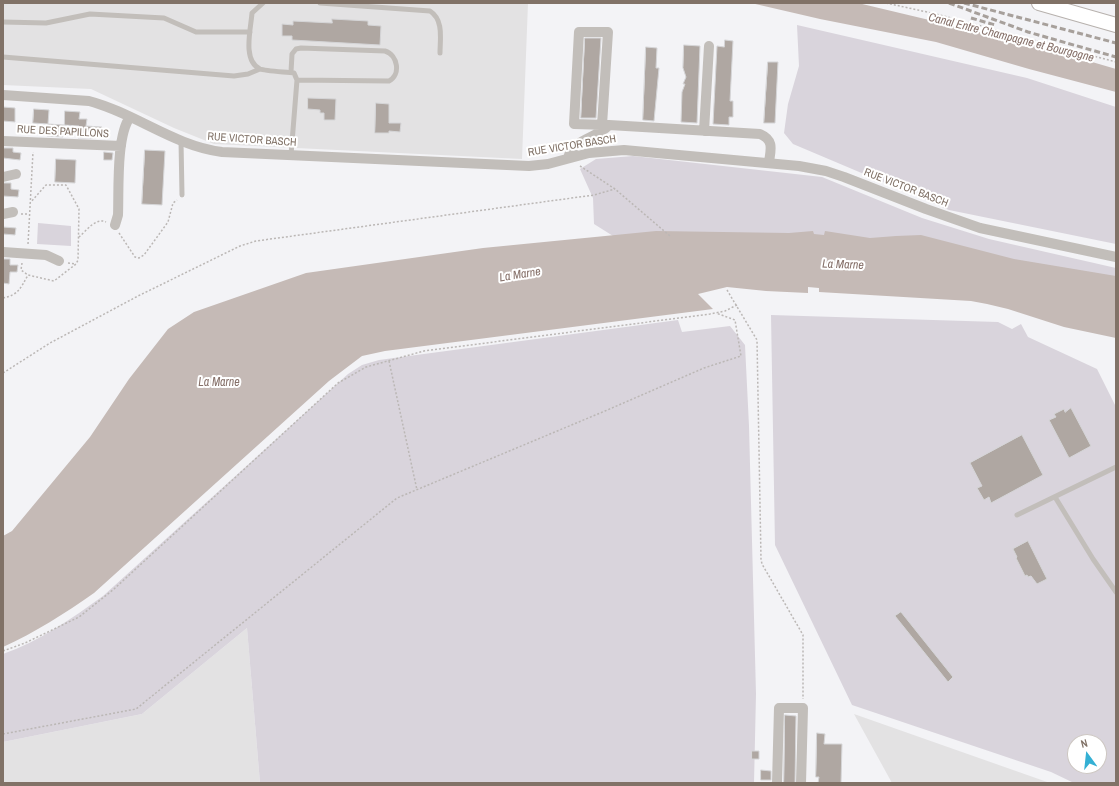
<!DOCTYPE html>
<html>
<head>
<meta charset="utf-8">
<style>
	body { margin:0 }
	#map { position:relative; width:1119px; height:786px; overflow:hidden; background:#f3f3f6; font-family:"Archivo Narrow",sans-serif }
	canvas { display:block }
	.frame { position:absolute; inset:0; border:4px solid #817267; pointer-events:none }
	.north { position:absolute; left:1067px; top:734px; width:40px; height:40px; box-sizing:border-box; background:#fff; border:1px solid #cdc7c2; border-radius:50%; rotate:345deg; font-size:11px; font-weight:700; line-height:16px; text-align:center; color:#817267 }
	.north::after { content:''; display:block; margin:auto; width:14px; height:18px; background:#34b0d4; clip-path:polygon(50% 0,100% 100%,50% 72%,0 100%) }
</style>
</head>
<body>
<div id="map">
<canvas width="1119" height="786"></canvas>
<div class="frame"></div>
<div class="north">N</div>
</div>
<script>
const ctx = document.querySelector('canvas').getContext('2d');
ctx.lineJoin = 'round';
function paint(path, color) { ctx.fillStyle = color; ctx.fill(path, 'evenodd'); }
function strokePath(path, color, width, dash) { ctx.strokeStyle = color; ctx.lineWidth = width; ctx.lineCap = dash ? 'butt' : 'round'; ctx.setLineDash(dash || []); ctx.stroke(path); }
function drawText(font, color, halo, rows, align = 'center') {
  ctx.font = font + ' "Archivo Narrow",sans-serif'; ctx.lineWidth = 4; ctx.setLineDash([]); ctx.textBaseline = 'middle'; ctx.strokeStyle = halo; ctx.fillStyle = color; for (const [text, x, y, turn = 0] of rows) {
    ctx.save(); ctx.translate(x, y); ctx.rotate((+turn || 0) * Math.PI / 180); ctx.textAlign = isNaN(turn) ? turn : align; if (halo) ctx.strokeText(text, 0, 0); ctx.fillText(text, 0, 0); ctx.restore();
  }
}
const built = new Path2D(`
	M3 3H528L522 159 214 144 174 128 91 89 3 85Z
	M247 628 260 783H3V742L142 714Z
	M854 714 1050 783H892Z`);
const green = new Path2D(`
	M797 25 1027 78 1116 107V244L949 210 793 144 784 133 788 104 799 66Z
	M633 156 822 177 922 218 989 239 1116 268V289L621 241 594 224 593 198 580 169 596 159Z
	M38 223 71 226V246L37 244Z
	M771 315 998 322 1012 329 1021 324 1028 337 1097 369 1116 407V783H1074L1051 772 852 705 775 545ZM1075 742H1099V766H1075Z
	M678 320 682 332 730 326 745 345 749 426 756 694 754 783H260L247 628 142 714 3 742V654C40 641 71 619 103 596L348 374 362 365 379 360Z`);
const water = new Path2D(`
	M751 3H858L1034 45 1116 69V92L1029 69 936 42 820 19Z
	M656 231 789 233 813 231 814 234 824 235 825 231 870 238 896 236 921 235 1014 259 1116 276V338L1064 327 1008 309 987 304 971 301 819 292V288L808 287V293L766 291 727 287 698 294 713 309 385 351 362 356 329 381 94 593C64 614 36 632 3 647V536L12 531 90 437 129 379 168 329 194 312 306 273 483 248Z`);
const building = new Path2D(`
	M332 19 368 21V25L381 26 380 45 292 40V36H282V24L293 25V21L332 23Z
	M585 38H601L596 118H581Z
	M725 40 733 41 730 101H733V117H729V125L713 124 717 46 724 47Z
	M684 45 700 46 697 123 681 122 682 92 685 84H683L686 77 683 68Z
	M646 47 657 48 656 68H659L654 121 643 120Z
	M768 62H778L775 123H764Z
	M308 98 336 99 335 120H324V113H320V110L308 109Z
	M376 103 389 104V123H401L400 132 389 131V133H375Z
	M3 107 15 108V122L3 121Z
	M34 109 49 110 48 124 33 123Z
	M65 111 80 112 79 119H87L86 126 102 127 101 134 93 133V138H78L79 126 64 125 63 137 47 136 48 124 64 125Z
	M3 148H13V152L21 153 20 160 3 158Z
	M145 150 165 151 162 205 142 204Z
	M104 152 113 153 112 160H104Z
	M56 159 76 160 75 183 55 182Z
	M3 183H11V189L19 190 18 197 3 196Z
	M3 227 16 228 15 235 3 234Z
	M3 259H10V265H18L17 272H10L9 284 3 283Z
	M1071 408 1091 446 1069 458 1049 420 1056 417 1054 414 1064 409 1065 412Z
	M1022 435 1043 475 991 503 989 497 984 500 977 488 982 486 970 463Z
	M1028 541 1047 579 1037 584 1031 576 1028 577 1027 575 1025 576 1016 558 1017 557 1013 549Z
	M901 612 953 677 948 682 895 616Z
	M785 715 796 716 795 783H784Z
	M817 733 825 734 824 744H842L841 783H818L819 777H816Z
	M752 751H759V759H752Z
	M761 770 771 771V780H761Z`);
const path = new Path2D(`
	M886 3 936 14 1116 62
	M580 166 615 189 670 236
	M21 214H29
	M119 233 135 257 139 258 144 255 168 222 173 203 177 200
	M79 237C86 231 96 217 106 222
	M28 244 33 152
	M22 263 21 270 28 275 54 281 76 264 78 260 79 209 66 185H46L30 203
	M68 263 76 264
	M727 290 757 340 761 559 762 564 803 635V699
	M3 298C19 295 21 287 28 275
	M389 361 417 490
	M3 373 50 343 138 296 240 246 256 241 594 195 615 189
	M3 651 25 643 79 617 114 589 338 383 366 367 424 351 710 314 725 311 737 305
	M3 734 136 709 397 498 605 411 704 368 741 356 735 320 716 313`);
const lane = new Path2D(`
	M263 3 252 13C251 28 242 61 260 69 265 71 287 72 294 73L297 80 291 155
	M320 3 430 11C444 20 440 39 440 53
	M3 22 46 23 90 14 164 18 196 32H250
	M3 57 234 76 248 74 260 69
	M291 72 292 54 296 49 301 48 385 51C398 55 401 75 389 81L297 80
	M181 141 182 195
	M1055 497 1093 559 1116 592
	M1017 515 1116 467`);
const street = new Path2D(`
	M3 95 89 101C135 113 174 146 222 152L529 166 548 164 589 153 624 150 799 166 826 171 844 177 926 209 980 228 1116 257
	M602 125 608 32H579L574 124 609 125
	M704 131 709 46
	M3 141 121 146
	M568 158C573 139 596 139 609 125L760 134C774 140 771 149 769 162
	M3 177 16 174
	M3 214 13 212
	M115 225 118 215C119 191 116 136 130 117
	M3 252 46 255 59 261
	M777 783 779 708H803L801 783`);
const secondary = new Path2D(`
	M1039 3 1116 25`);
const rail = new Path2D(`
	M949 3 1028 32 1116 57
	M964 3 1116 43
	M971 18 995 25`);
const streetNames = [
	["RUE DES PAPILLONS",63,132,3],
	["RUE VICTOR BASCH",252,140,4],
	["RUE VICTOR BASCH",572,146,-9],
	["RUE VICTOR BASCH",906,188,21]
];
const waterNames = [
	["Canal Entre Champagne et Bourgogne",1011,38,14],
	["La Marne",843,265,2],
	["La Marne",520,275,-9],
	["La Marne",219,383]
];
paint(built, '#e3e2e3');
paint(green, '#d9d4dc');
paint(water, '#c5bab6');
paint(building, '#afa7a2');
strokePath(building, '#d5d5d7', 1);
strokePath(secondary, '#b7b1ad', 16);
strokePath(path, '#bbb7b5', 1.5, [2, 2]);
strokePath(lane, '#c2beba', 5);
strokePath(street, '#c2beba', 10);
strokePath(secondary, '#fff', 14);
strokePath(rail, '#a7a09b', 3, [6, 3]);
drawText('11px', '#817267', '#fff', streetNames);
drawText('italic 12px', '#856f68', '#fff', waterNames);
</script>
</body>
</html>
